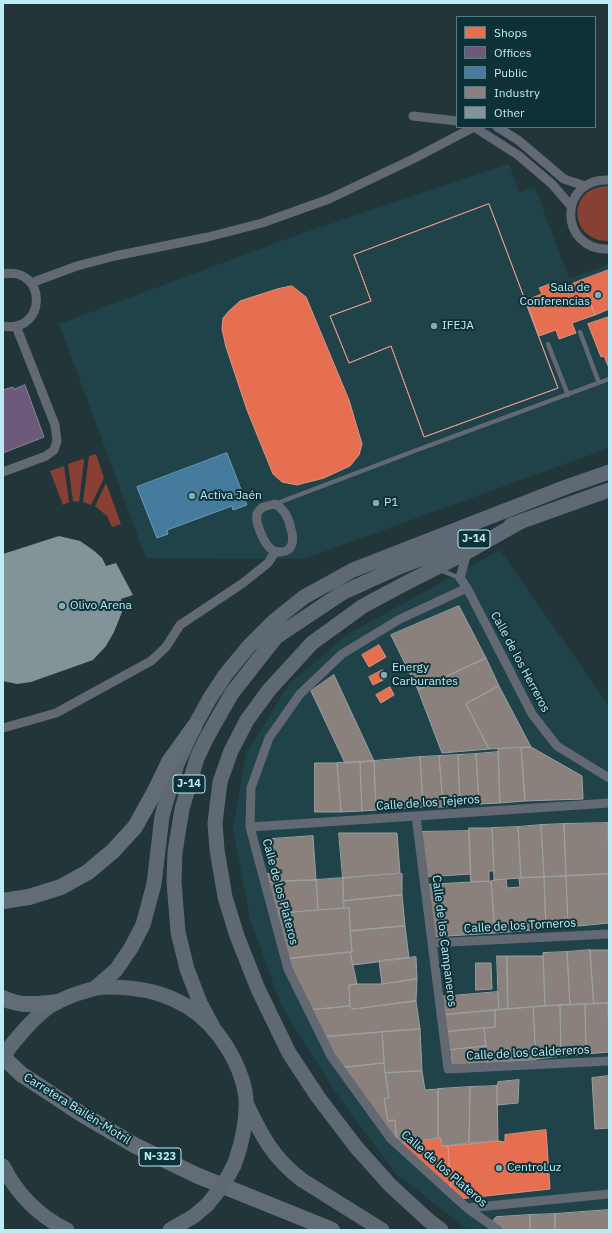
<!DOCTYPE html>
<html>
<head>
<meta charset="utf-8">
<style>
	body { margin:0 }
	#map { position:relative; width:612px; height:1233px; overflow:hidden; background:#223639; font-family:"IBM Plex Sans",sans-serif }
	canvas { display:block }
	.frame { position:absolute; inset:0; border:4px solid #bbecf6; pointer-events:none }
	.legend { position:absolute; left:456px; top:16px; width:140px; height:112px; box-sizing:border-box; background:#0e3138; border:1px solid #537c84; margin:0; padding:5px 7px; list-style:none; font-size:12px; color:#bbecf6 }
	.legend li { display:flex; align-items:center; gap:8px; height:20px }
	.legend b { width:20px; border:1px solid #537c84 }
</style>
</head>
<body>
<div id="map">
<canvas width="612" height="1233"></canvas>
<div class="frame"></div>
<ul class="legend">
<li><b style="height:11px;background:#e76f51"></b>Shops</li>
<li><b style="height:11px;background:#6d597a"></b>Offices</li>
<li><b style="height:11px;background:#457b9d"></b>Public</li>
<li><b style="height:11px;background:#8a817c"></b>Industry</li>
<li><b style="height:11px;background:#829497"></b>Other</li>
</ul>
</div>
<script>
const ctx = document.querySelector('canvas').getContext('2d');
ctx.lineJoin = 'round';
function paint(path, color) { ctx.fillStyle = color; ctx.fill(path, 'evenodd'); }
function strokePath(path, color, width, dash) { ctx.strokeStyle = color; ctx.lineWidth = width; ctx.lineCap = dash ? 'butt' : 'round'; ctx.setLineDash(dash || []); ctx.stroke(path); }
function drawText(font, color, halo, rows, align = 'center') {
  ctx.font = font + ' "IBM Plex Sans",sans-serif'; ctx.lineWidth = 4; ctx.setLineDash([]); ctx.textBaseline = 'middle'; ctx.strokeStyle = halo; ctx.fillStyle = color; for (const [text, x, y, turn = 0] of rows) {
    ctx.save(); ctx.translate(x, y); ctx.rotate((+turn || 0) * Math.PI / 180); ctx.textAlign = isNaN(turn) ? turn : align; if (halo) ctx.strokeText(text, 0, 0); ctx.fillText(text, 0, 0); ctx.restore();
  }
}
const built = new Path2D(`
	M509 164 519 193 535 187 569 279 609 264V448L304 559 146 558 59 324 297 235Z
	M500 550 609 706V1230H468L395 1173 332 1087 282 1007 250 919 233 829 246 754 289 684 348 634Z`);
const green = new Path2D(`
	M607 186 609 187V241H608C602 241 596 240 590 236 574 226 573 202 589 191 594 188 600 187 607 186Z
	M96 454 104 478 91 505 83 502 89 456Z
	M83 459 84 460 79 502 73 501 68 464Z
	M64 466 69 502 63 505 50 471Z
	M106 483 121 524 112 527 107 516 95 506Z`);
const shops = new Path2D(`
	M489 204 558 388 424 437 391 346 349 363 330 316 371 301 354 255Z
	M489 204 558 388 424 437 391 346 349 363 330 316 371 301 354 255Z
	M609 270V309L595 315 582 280Z
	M582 280 595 315 572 323 576 333 559 339 556 330 539 336 526 300 542 294 539 288 555 282 558 289Z
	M292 286 306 297 349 400 362 444 359 455 350 466 324 478 297 485 282 482 273 474 247 410 226 347 222 329 223 318 229 311 240 301 277 289Z
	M609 317V368L604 356 601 357 588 324Z
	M379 645 386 657 369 667 362 655Z
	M383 670 387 678 373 685 369 677Z
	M390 687 394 695 381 703 376 695Z
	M546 1130 550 1189 458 1199 451 1190 448 1146 498 1141 505 1142V1135Z
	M441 1138 442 1146H448L451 1190 397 1144Z`);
const offices = new Path2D(`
	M25 385 44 437 3 453V390L13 387 14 389Z`);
const public = new Path2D(`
	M227 453 247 505 233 510 232 506 167 530 168 534 157 538 137 487Z`);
const industry = new Path2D(`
	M459 606 486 658 418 690 391 635Z
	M486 658 499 686 466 704 489 749 442 753 418 690Z
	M334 675 374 761 345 763 311 691Z
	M499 686 531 747 489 749 466 704Z
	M531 747 582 776 583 799 525 801 521 748Z
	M521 748 525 801 500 803 498 749Z
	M498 752 500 803 479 804 476 754Z
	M476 754 479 804H460L458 755Z
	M458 755 460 804 443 807 439 756Z
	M439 756 443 807H423L420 757Z
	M420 757 423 807 376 810 374 761Z
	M374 761 376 810 362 811 360 762Z
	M360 762 362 811 341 812 337 763Z
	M315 763H337L341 812H315Z
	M608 823 609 874 566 876 564 824Z
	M564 824 566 876 544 877 541 825Z
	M541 825 544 877 521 878 518 827Z
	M518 827 521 878 494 880 492 828Z
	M469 828H492L494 871H489V881L471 882Z
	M469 831 471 874 424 877 418 832Z
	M339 833H397L400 873 343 878Z
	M313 836 316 880 267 882 264 874 272 873 271 839Z
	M402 874V895L343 901V878Z
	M609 874V923L568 927 566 876Z
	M566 876 568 927 546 929 544 877Z
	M544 877 546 929 495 933 491 881 494 880 506 879 507 888 520 887 519 878Z
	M343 878 344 908 318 910 316 880Z
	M316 880 318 910 273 914 267 882Z
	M489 881H491L495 933 432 937 425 885Z
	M402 895 405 926 350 931 349 908H344L343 901Z
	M349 908 352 952 285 959 273 914Z
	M405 926 409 958 353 965 350 952H352L350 931Z
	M590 950H609V1003L594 1004Z
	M590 950 594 1004 570 1005 567 952Z
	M350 952 357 984 349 985 350 1006 308 1010 285 959Z
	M567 952 570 1005 545 1006 543 953Z
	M497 956H507L508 1009 499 1010Z
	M507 956H543L545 1006 508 1009Z
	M416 957 417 979 382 984 379 961Z
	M476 963H491L492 989 476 990Z
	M417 979 416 1001 352 1009 350 1006 349 985 357 984H382Z
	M498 992 499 1010 442 1015 439 997Z
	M416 1001 420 1029 322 1037 308 1010 350 1006 352 1009Z
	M608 1003 609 1052 586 1054 585 1004Z
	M585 1004 586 1054 561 1056 560 1005Z
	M560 1005 561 1056 536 1059 533 1007Z
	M533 1007 536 1060 487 1063 484 1028 495 1027V1010Z
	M495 1010V1027L444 1032 442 1015Z
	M484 1028 486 1046 446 1050 444 1032Z
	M420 1029 422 1071 385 1073 382 1032Z
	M382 1032 384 1063 340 1068 322 1037Z
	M486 1046 488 1067 470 1068 469 1048Z
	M469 1048 470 1068 452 1069 451 1050Z
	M384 1063 389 1098 384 1099 388 1121 395 1120 397 1144 340 1068Z
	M422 1071 425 1090 438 1089V1138L397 1144 395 1120 388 1121 384 1099 389 1098 385 1073Z
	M609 1076V1128L595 1129 592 1078Z
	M519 1080 518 1103 497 1105V1086L498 1082Z
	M497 1086 498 1141 469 1143 470 1087Z
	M470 1087 469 1143 442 1146 441 1138H438V1089Z
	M609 1210V1230H555V1214Z
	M555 1214V1230H530V1215Z
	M530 1215V1230H498L490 1224 496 1217Z`);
const building = new Path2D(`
	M59 536 80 541 93 550 102 558 106 566 116 563 133 595 121 599 122 612 114 632 106 646 93 660 31 682 17 684 3 681V554Z`);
const service = new Path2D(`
	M580 332 599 383
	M548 344 568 395
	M275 504 417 450 609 379
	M440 570 460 578`);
const minor = new Path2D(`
	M413 116 457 121
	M474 127 518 155 552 184 571 206
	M497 127 518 140 564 179 585 186
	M609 180C558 177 558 251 609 249
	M3 274C48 266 47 334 3 326
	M31 283 77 266 115 256 208 237 262 223 329 199 413 159 474 127
	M3 472 46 456 54 450 57 441 55 425 16 326
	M275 504C285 509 289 519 291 529 294 539 294 551 281 552 277 552 275 552 272 550 264 544 255 523 257 514 258 511 261 509 263 507Z
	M467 552 460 578 467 588 532 714 557 746 609 778
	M467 588 400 619 342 654 300 694 269 738 251 788 250 827 288 969 331 1056 391 1139 467 1208 498 1230
	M3 728 56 713 151 661 166 647 180 625 243 583 268 563 275 552
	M416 816 448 1069 609 1061
	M250 827 416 816 609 803
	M432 943 609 934
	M467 1208 609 1194`);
const primary = new Path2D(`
	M511 525 609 490
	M95 988 116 970 131 948 143 925 154 884 162 816 177 764 194 727 210 698 226 674 249 646 274 621 304 597 353 570 566 487 609 472
	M213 1027 200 1003 187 969 178 932 174 882 175 852 182 809 197 758 207 737 232 693 276 637 342 593 399 567 475 538
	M18 1037C28 1025 44 1008 59 1001 70 996 84 991 96 988 107 986 118 987 129 988 172 992 206 1012 228 1049 236 1062 242 1076 245 1091 249 1113 242 1144 234 1165
	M246 1103C262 1136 272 1157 302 1180L382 1230
	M3 1166C17 1194 39 1216 67 1230
	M170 1230 194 1216 207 1205
	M441 1230 428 1220 390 1185 356 1147 318 1097 289 1053 258 989 237 936 225 897 217 850 215 823 220 782 231 751 247 720 269 690 312 643 363 606 408 582 467 552 520 522`);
const trunk = new Path2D(`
	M3 901 29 897 61 887 88 872 113 851 135 827 154 793 169 762 194 727
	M3 998C20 1007 40 1004 57 1002
	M3 1057 21 1074 80 1113 134 1145 196 1175 332 1230`);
const primaryBridge = new Path2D(`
	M3 1059 9 1048 18 1037
	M207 1205C218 1192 227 1180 234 1165`);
const markers = [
	[598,295,4,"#85acb4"],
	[434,326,4,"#85acb4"],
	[192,496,4,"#85acb4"],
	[376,503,4,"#85acb4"],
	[62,606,4,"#85acb4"],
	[384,675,4,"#85acb4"],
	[499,1168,4,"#85acb4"]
];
const shields = [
	[474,539,32],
	[189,784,32],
	[160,1157,42]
];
const shieldNames = [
	["J-14",474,539],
	["J-14",189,784],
	["N-323",160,1157]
];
const poiNames = [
	["Sala de",590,288,"right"],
	["Conferencias",590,302,"right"],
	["IFEJA",442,326],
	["Activa Jaén",200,496],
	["P1",384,503],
	["Olivo Arena",70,606],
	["Energy",392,668],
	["Carburantes",392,682],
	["CentroLuz",507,1168]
];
const streetNames = [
	["Calle de los Herreros",520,662,62],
	["Calle de los Tejeros",428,803,-4],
	["Calle de los Plateros",280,892,75],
	["Calle de los Torneros",520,926,-3],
	["Calle de los Campaneros",444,941,83],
	["Calle de los Caldereros",528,1053,-3],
	["Carretera Bailén-Motril",77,1109,32],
	["Calle de los Plateros",444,1169,41]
];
paint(built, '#1f4349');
paint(green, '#884035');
paint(shops, '#e76f51');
strokePath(shops, '#da9482', 1);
paint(offices, '#6d597a');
strokePath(offices, '#84859f', 1);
paint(public, '#457b9d');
strokePath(public, '#689db8', 1);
paint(industry, '#8a817c');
strokePath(industry, '#99a1a1', 1);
paint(building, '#829497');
strokePath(service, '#636973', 4.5);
strokePath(minor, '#636973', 9);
strokePath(primary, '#5f6974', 15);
strokePath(trunk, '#626c77', 16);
strokePath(primaryBridge, '#5f6974', 15);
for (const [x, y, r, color] of markers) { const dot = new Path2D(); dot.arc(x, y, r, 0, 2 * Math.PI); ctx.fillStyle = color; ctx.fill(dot); strokePath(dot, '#0e3138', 1.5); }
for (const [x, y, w] of shields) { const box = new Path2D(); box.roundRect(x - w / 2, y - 9, w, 18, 3); ctx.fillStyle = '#0e3138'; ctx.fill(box); strokePath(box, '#bbecf6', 1); }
drawText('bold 11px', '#bbecf6', null, shieldNames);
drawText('12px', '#bbecf6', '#0e3138', poiNames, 'left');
drawText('12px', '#bbecf6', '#0e3138', streetNames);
</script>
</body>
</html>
